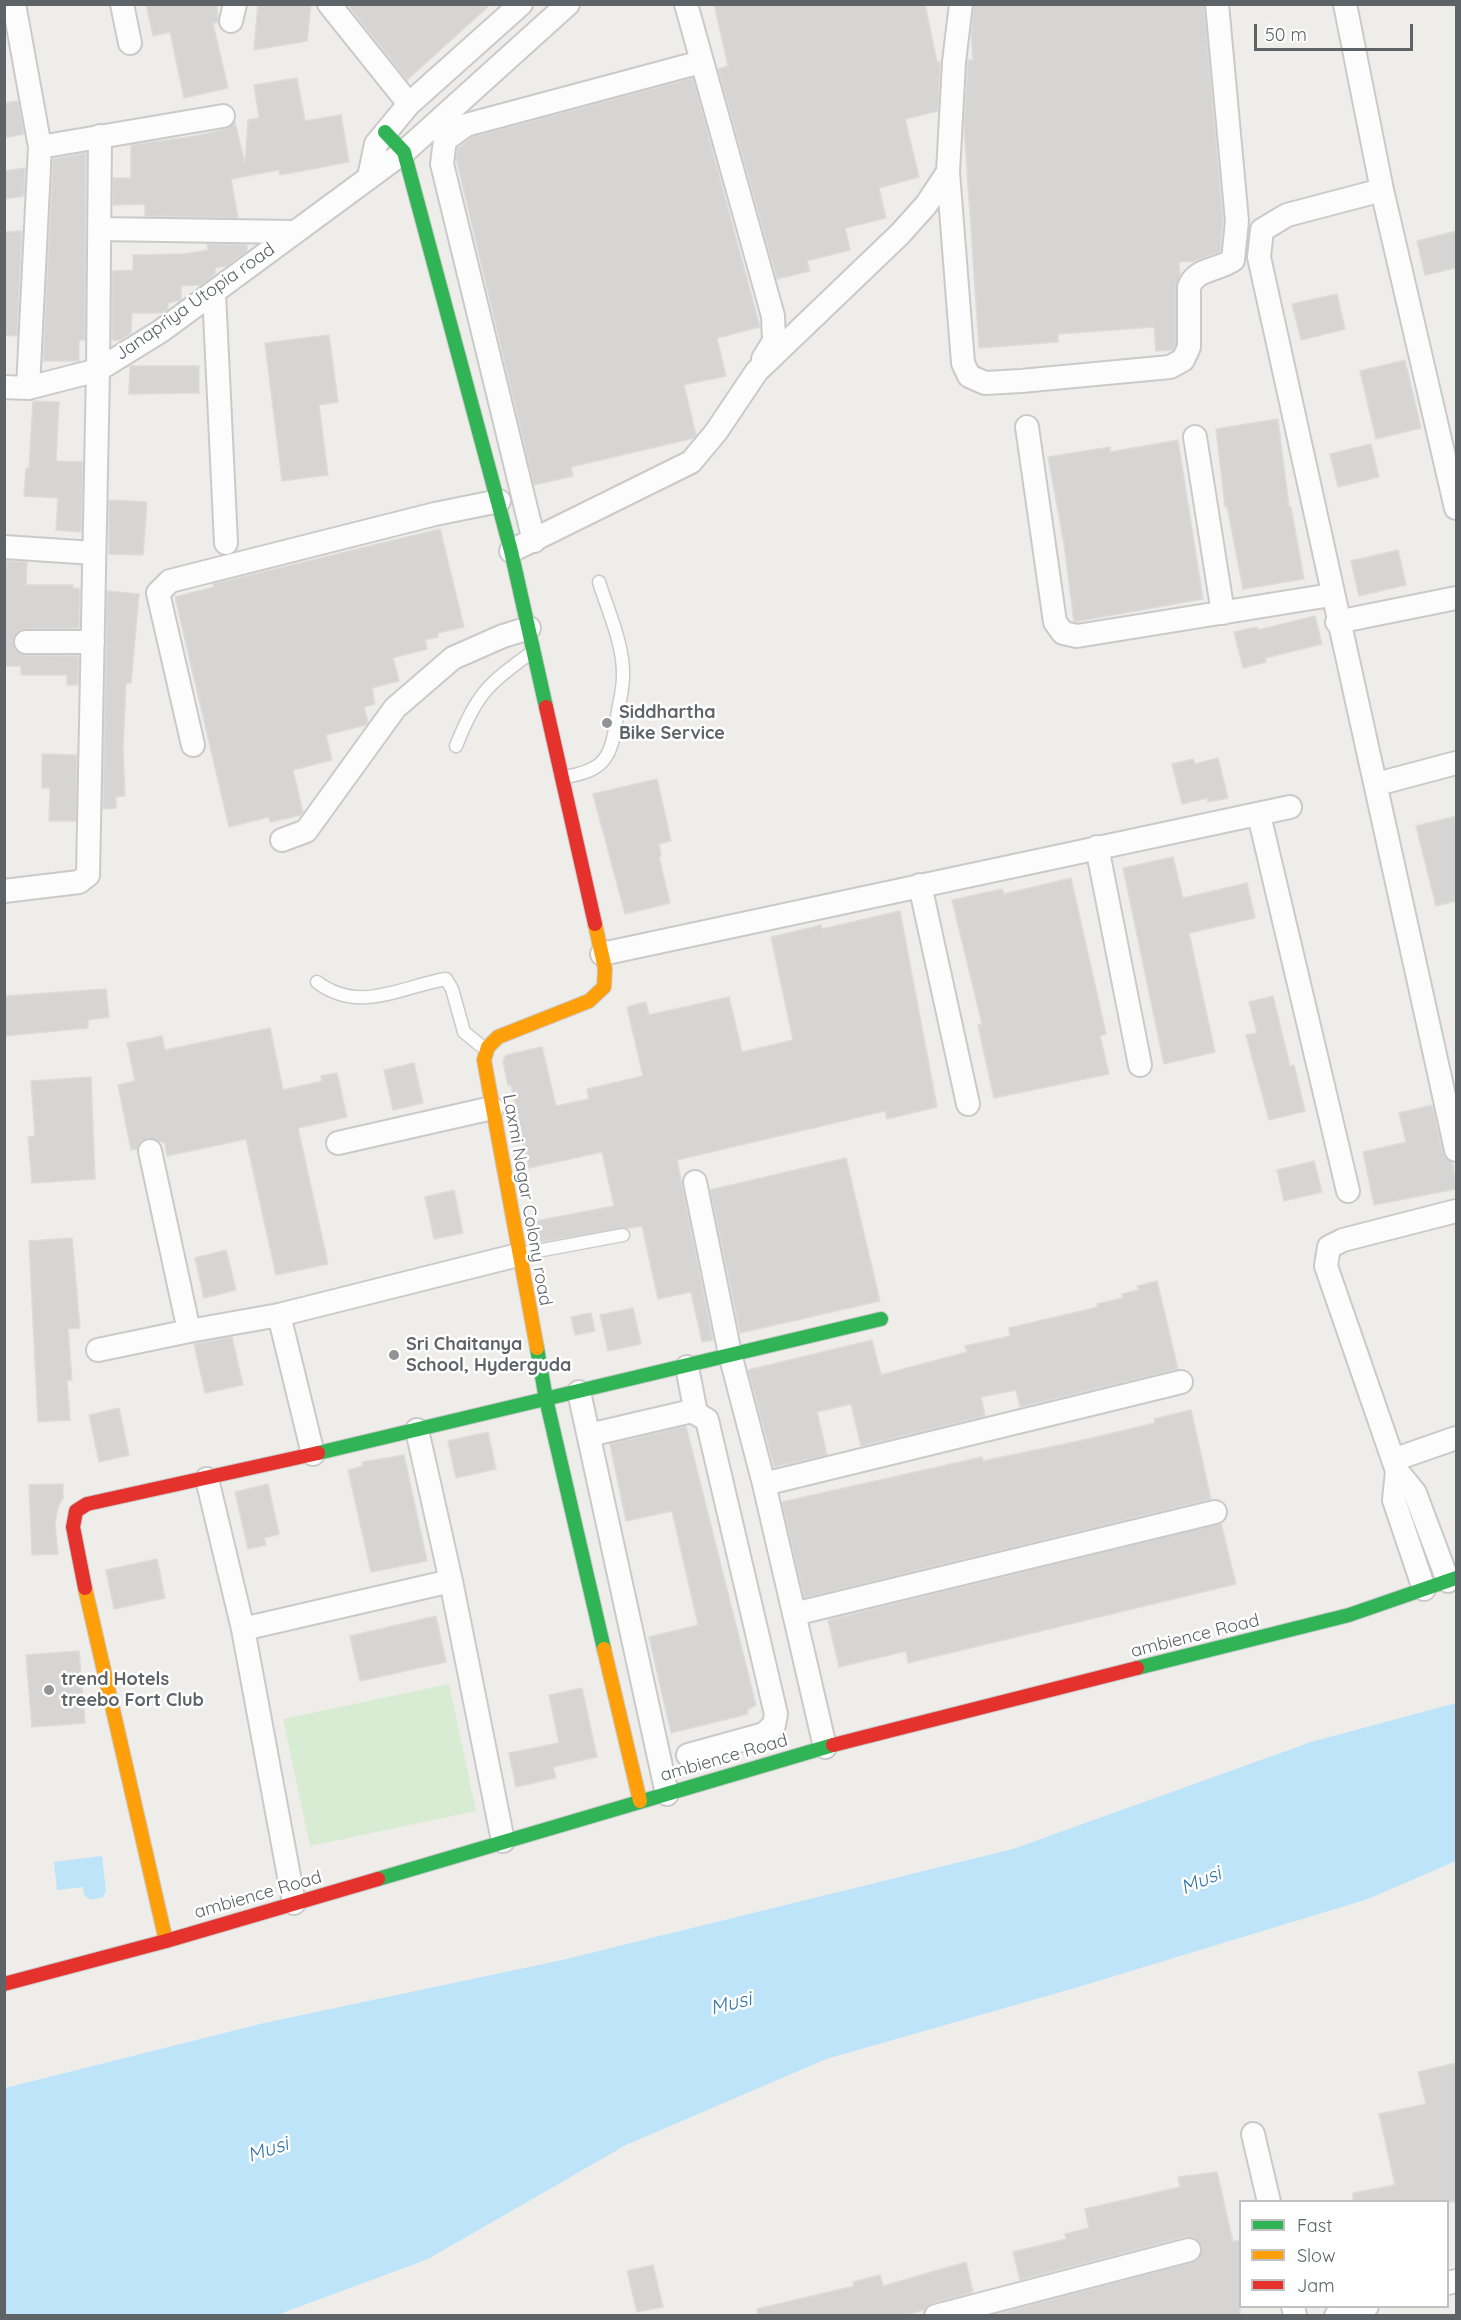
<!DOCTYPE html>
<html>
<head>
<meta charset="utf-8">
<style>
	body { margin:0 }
	#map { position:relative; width:1461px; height:2320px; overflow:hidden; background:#efedea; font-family:Quicksand,sans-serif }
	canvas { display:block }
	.frame { position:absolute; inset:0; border:6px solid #5e6368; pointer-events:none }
	.legend { position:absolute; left:1239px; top:2200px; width:210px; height:108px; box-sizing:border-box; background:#fff; border:2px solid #bfc1c3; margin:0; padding:8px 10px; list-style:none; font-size:18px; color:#5e6368 }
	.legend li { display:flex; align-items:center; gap:12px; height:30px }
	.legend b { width:30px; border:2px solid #bfc1c3 }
	.scale { position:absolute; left:1254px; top:24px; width:159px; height:27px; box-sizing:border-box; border:3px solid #5e6368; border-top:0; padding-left:8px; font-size:18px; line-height:21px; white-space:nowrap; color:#5e6368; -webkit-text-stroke:4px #fff; paint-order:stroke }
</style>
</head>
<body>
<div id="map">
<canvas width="1461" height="2320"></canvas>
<div class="frame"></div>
<ul class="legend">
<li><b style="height:8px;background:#30b455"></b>Fast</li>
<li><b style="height:8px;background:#ff9f0a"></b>Slow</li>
<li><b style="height:8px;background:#e5322d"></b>Jam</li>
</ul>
<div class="scale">50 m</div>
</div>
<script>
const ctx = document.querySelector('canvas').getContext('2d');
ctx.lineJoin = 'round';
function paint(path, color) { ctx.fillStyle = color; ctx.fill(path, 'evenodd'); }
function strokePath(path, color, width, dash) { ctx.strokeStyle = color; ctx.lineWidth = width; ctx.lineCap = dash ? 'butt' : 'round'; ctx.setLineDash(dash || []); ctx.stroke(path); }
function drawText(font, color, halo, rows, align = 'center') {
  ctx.font = font + ' Quicksand,sans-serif'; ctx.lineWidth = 5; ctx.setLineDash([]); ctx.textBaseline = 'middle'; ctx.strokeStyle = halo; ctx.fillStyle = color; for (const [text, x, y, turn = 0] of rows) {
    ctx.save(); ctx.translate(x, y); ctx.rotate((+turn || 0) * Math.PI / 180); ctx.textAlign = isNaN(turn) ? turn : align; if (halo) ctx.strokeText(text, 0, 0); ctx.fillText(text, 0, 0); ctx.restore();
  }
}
const green = new Path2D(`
	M449 1684 476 1811 310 1846 283 1719Z`);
const water = new Path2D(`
	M1456 1703V1861L1368 1899 1078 1987 826 2059 626 2145 428 2259 277 2315H5V2088L264 2023 562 1960 1013 1849 1311 1742Z
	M102 1856 106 1891 103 1897 90 1900 84 1895 83 1887 57 1890 54 1862Z`);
const building = new Path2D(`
	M146 4H217L218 22 213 23 228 88 184 98 170 32 153 36Z
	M258 4H311L307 41 254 50Z
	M347 4H491L407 80Z
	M714 4H925L937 62H940L938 111 905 119 919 177 879 188 886 218 845 228 850 250 807 261 810 271 777 279 718 69 728 66Z
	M974 4H1204L1223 221 1220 252 1195 261 1179 262 1180 275 1176 287V344L1173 350 1156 351 1154 327 1058 334V342L979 348 964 126 968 60H973L971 35Z
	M297 78 305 121 341 115 349 162 280 175 279 170 231 179 238 218 145 216V204L113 205V178H131V145L195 136 226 129 235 122 245 164 248 120 259 118 254 85Z
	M693 78 760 327 717 338 726 376 684 385 696 435 694 438 571 467 573 476 534 485 456 158 458 148 472 137Z
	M18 101 24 134 4 138V103Z
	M86 153 85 340H79V361H43L53 159Z
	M25 168 24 196 4 199V171Z
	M22 231 17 336 4 335V232Z
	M1456 231V268L1425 275 1417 241Z
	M207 244 247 245V251L226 266 215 268V274L201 285 181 286V300L168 303V309L162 313H132L131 333 120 340H112V271L133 270V255L184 254 208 250Z
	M1337 294 1345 329 1301 340 1292 304Z
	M329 335 338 402 319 405 328 475 282 481 265 343Z
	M1405 360 1421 428 1376 439 1360 371Z
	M130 366H199V393L129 394Z
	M33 401 59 402 56 461 83 462 81 532 56 530 58 498 24 496 26 468H29Z
	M1278 419 1289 507H1291L1304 579 1243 589 1227 506 1225 507 1216 429Z
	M1178 440 1203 599 1074 622 1064 544 1048 457 1110 447V452Z
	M1371 444 1379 477 1338 487 1330 454Z
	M109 500 147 502 143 555 109 554Z
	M440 529 464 627 438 633V637L425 640 427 649 393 658 399 681 372 688 375 704 364 707 368 722 366 725 326 735 332 760 293 770 303 812 301 815 270 822 269 817 229 827 175 597 214 587 213 584Z
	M1398 550 1406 585 1359 596 1351 561Z
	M4 561 27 562 26 585H73V588L80 589 79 628 25 629 19 631 13 641 15 649 25 655 79 656 78 685H67V675H21V666H4Z
	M107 591 139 594 131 683H126L123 750 125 796 116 797V808L103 809Z
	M1315 616 1322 644 1265 658 1266 662 1243 668 1234 632 1257 627 1258 630Z
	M42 754 77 755 76 821H49L50 788H42Z
	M1218 758 1228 798 1208 802 1207 798 1182 804 1172 764 1193 759 1195 764Z
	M657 779 671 841 659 844 661 856 659 857 670 903 625 914 593 794Z
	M1456 816V901L1436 906 1416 826Z
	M1173 857 1183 898 1247 883 1255 918 1189 933 1215 1052 1164 1064 1123 868Z
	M1071 878 1106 1034 1100 1036 1109 1074 994 1098 978 1025 982 1024 952 900 1002 889 1004 894Z
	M900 911 937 1107 887 1119 885 1111 677 1160 713 1340 702 1342 691 1292 658 1299 642 1226 540 1242 536 1221 614 1206 602 1152 529 1168 511 1085 508 1086 503 1061 506 1055 542 1047 556 1106 589 1099 587 1089 643 1076 627 1007 646 1002 649 1015 729 997 742 1052 793 1040 771 937 821 925 822 929Z
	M106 989 109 1017 88 1020V1028L4 1036V996Z
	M1273 996 1290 1066 1294 1065 1305 1111 1269 1120 1246 1035 1257 1033 1249 1002Z
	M270 1028 283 1090 322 1081 321 1076 337 1073 347 1117 298 1128 328 1264 276 1275 246 1139 167 1156 165 1143 148 1138 141 1141 137 1149 131 1150 118 1085 135 1081 127 1043 162 1036 165 1050Z
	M414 1063 423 1103 393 1110 384 1070Z
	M91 1077 95 1179 32 1183 28 1137 35 1136 31 1081Z
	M1432 1105 1443 1153 1453 1165 1456 1189 1374 1205 1363 1152 1406 1142 1399 1113Z
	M846 1158 880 1301 740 1333 710 1190Z
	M1314 1161 1322 1192 1284 1201 1277 1170Z
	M454 1190 463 1233 434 1239 425 1197Z
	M72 1238 80 1328 68 1329 72 1380 67 1381 70 1420 38 1422 29 1241Z
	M226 1250 236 1290 204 1298 195 1258Z
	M1157 1281 1178 1369 1020 1407 1016 1390 981 1397 985 1416 861 1446 851 1404 817 1412 827 1455 774 1467 748 1370 872 1340 881 1375 967 1352 965 1346 1010 1336 1009 1328 1098 1307 1097 1304 1123 1298 1122 1294 1139 1290 1137 1286Z
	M633 1308 641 1344 608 1351 600 1315Z
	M591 1313 595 1331 575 1335 571 1317Z
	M232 1337 243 1385 205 1393 194 1344Z
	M119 1408 129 1455 99 1462 89 1415Z
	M1191 1410 1211 1499 804 1598 782 1502 982 1457 983 1461 1079 1441 1155 1423 1154 1419Z
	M686 1426 756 1705 747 1710 748 1714 671 1733 649 1637 698 1625 672 1511 626 1521 610 1444Z
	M488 1432 496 1469 456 1478 448 1441Z
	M404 1455 427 1561 371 1572 348 1470 363 1466 362 1462Z
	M63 1484V1498L58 1507 55 1524 58 1554 32 1555 29 1485Z
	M268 1484 279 1534 264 1538 266 1545 248 1549 235 1492Z
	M1221 1523 1236 1584 908 1663 906 1651 839 1667 828 1620Z
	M157 1559 165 1598 114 1609 106 1570Z
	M436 1616 446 1662 360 1681 350 1636Z
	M79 1651 85 1723 32 1727 26 1655Z
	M582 1688 597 1757 553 1767 556 1778 516 1787 509 1753 559 1743 549 1695Z
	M1456 2063V2202H1353V2193L1395 2185 1379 2114 1426 2104 1418 2072Z
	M1217 2172 1233 2242 1240 2240V2316H991L1198 2260 1202 2246 1193 2237H1186L1020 2280 1013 2252 1066 2239 1065 2234 1089 2228 1085 2209 1180 2187 1178 2177Z
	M966 2262 973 2292 933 2303 924 2310 902 2316H758L757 2309 854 2286 853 2282 880 2275 883 2286Z
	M653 2265 663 2307 637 2312 627 2271Z`);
const lane = new Path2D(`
	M456 746C477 693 487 685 532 652
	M563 777C606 771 611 757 617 717 619 703 623 690 623 676 624 645 608 611 599 582
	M317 982C359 1014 400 987 446 979L452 989 464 1032 486 1050
	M521 1254 623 1235`);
const street = new Path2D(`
	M14 4 40 147 28 388
	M122 4 130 43
	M329 4 409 104
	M686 4 773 316 774 341 763 359
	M1345 4 1382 190 1456 508
	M231 21 235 4
	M40 147 223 116
	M948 172 963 363 969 376 985 383 1021 381 1170 367 1183 360 1189 347V287C1196 268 1217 271 1233 260L1237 221 1217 4
	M369 177 376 144 409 104 521 4
	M1382 190 1287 215 1262 230 1259 257C1323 555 1392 852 1456 1150
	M99 229 294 232
	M214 293 226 543
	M4 387 28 388 98 370 161 331 404 152 568 4
	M1027 427 1055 622 1063 633 1077 636 1331 595
	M1195 437 1223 613
	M534 541 442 164 445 140 466 125 701 62
	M4 547 94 553
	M511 551 691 462 716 432 757 371 900 234 926 205 948 172 954 62 961 4
	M1337 622 1456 598
	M26 642H93
	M193 745 158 593 170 581 435 514 499 501
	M1377 784 1456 763
	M1259 815 1348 1191
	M282 840 306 831 395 708 453 658 503 636 529 628
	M1097 847 1140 1065
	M920 885 968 1104
	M4 891 79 882 88 875 98 370 100 136
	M602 954 1290 807
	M338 1143 492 1108
	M150 1151 189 1331 279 1315 518 1255
	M695 1182 730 1354 764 1484 825 1747
	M279 1315 313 1454
	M98 1350 189 1331
	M687 1367 696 1413
	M579 1392 667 1794
	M417 1430 451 1581 503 1841
	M589 1435 692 1411 707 1420 776 1714 774 1725 764 1734 688 1755
	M1393 1460 1456 1438
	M1397 1471 1326 1266 1329 1247 1343 1240 1456 1211
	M207 1479 243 1629 294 1903
	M764 1484 1181 1382
	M1424 1589 1394 1500 1397 1471 1415 1493 1448 1581
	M794 1614 1215 1512
	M243 1629 451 1581
	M1253 2134 1269 2202
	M1448 2283 1456 2281
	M1293 2306 1295 2316
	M936 2316 1189 2250
	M1336 2316 1367 2306`);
const fast = new Path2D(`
	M385 132 404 152 511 551 546 707
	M537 1348 546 1399 604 1649
	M318 1453 881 1319
	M1137 1668 1349 1615 1456 1578
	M378 1879 833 1745`);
const slow = new Path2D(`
	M537 1348 484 1060 488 1047 498 1037 589 1001 604 987 605 969 595 924
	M85 1588 166 1941
	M604 1649 640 1801`);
const jam = new Path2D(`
	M546 707 595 924
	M85 1588 73 1527 76 1511 87 1504 318 1453
	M833 1745 1137 1668
	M4 1984 166 1941 378 1879`);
const markers = [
	[607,723,6,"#919396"],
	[394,1355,6,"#919396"],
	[49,1690,6,"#919396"]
];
const streetNames = [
	["Janapriya Utopia road",195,302,-35],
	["Laxmi Nagar Colony road",527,1200,80],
	["ambience Road",1195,1636,-14],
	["ambience Road",724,1758,-16],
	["ambience Road",258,1895,-16]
];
const poiNames = [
	["Siddhartha",619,713],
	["Bike Service",619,734],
	["Sri Chaitanya",406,1345],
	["School, Hyderguda",406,1366],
	["trend Hotels",61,1680],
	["treebo Fort Club",61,1701]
];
const waterNames = [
	["Musi",1201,1881,-23],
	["Musi",731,2004,-14],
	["Musi",268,2150,-18]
];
paint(green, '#d7ecd3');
paint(water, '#bee4f9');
paint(building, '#d7d5d3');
strokePath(building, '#dedcd8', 1.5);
strokePath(lane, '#cacacb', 15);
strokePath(street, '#cacacb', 26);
strokePath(fast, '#cbcbcc', 16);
strokePath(slow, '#cbcbcc', 16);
strokePath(jam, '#cbcbcc', 16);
strokePath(lane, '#fdfcfc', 12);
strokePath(street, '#fdfcfc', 22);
strokePath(fast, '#30b455', 14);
strokePath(slow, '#ff9f0a', 14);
strokePath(jam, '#e5322d', 14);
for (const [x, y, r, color] of markers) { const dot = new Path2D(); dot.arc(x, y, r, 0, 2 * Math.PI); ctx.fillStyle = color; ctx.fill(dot); strokePath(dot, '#fff', 2); }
drawText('18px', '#5e6368', '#fff', streetNames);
drawText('bold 18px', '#5e6368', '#fff', poiNames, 'left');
drawText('italic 20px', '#3477ab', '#fff', waterNames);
</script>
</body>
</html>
